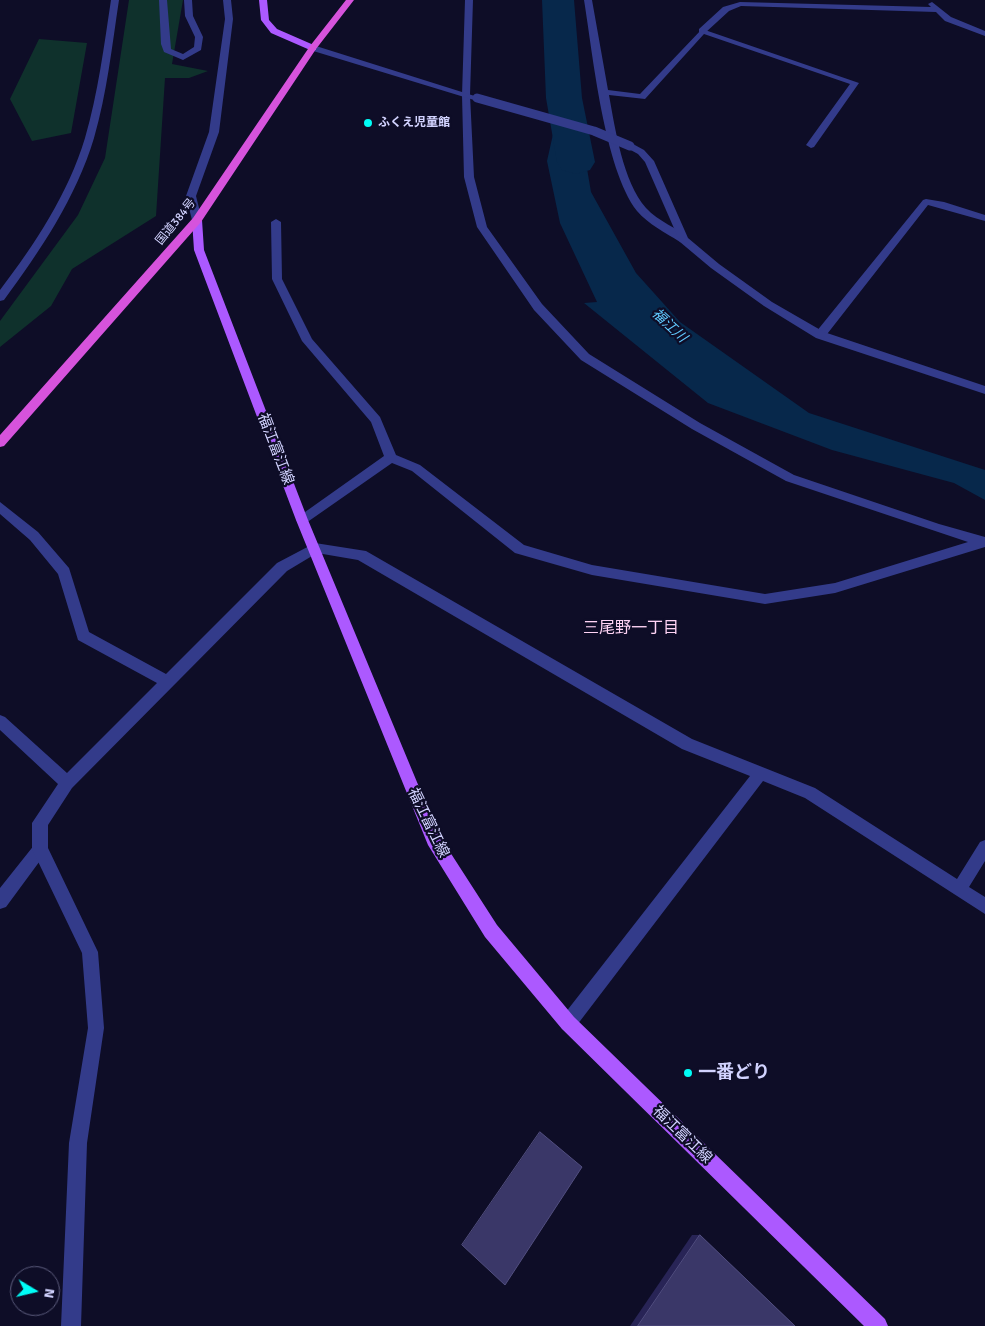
<!DOCTYPE html>
<html>
<head>
<meta charset="utf-8">
<style>
	body { margin:0 }
	#map { position:relative; width:985px; height:1326px; overflow:hidden; background:#0e0d27; font-family:Signika,sans-serif }
	canvas { display:block }
	.north { position:absolute; left:10px; top:1266px; width:50px; height:50px; box-sizing:border-box; background:#0e0d27; border:1px solid #5c5c7d; border-radius:50%; rotate:99deg; font-size:14px; font-weight:700; line-height:20px; text-align:center; color:#d2d3ff }
	.north::after { content:''; display:block; margin:auto; width:18px; height:22px; background:#00fdf7; clip-path:polygon(50% 0,100% 100%,50% 72%,0 100%) }
</style>
</head>
<body>
<div id="map">
<canvas width="985" height="1326"></canvas>
<div class="north">N</div>
</div>
<script>
const ctx = document.querySelector('canvas').getContext('2d');
ctx.lineJoin = 'round';
function paint(path, color) { ctx.fillStyle = color; ctx.fill(path, 'evenodd'); }
function strokePath(path, color, width, dash) { ctx.strokeStyle = color; ctx.lineWidth = width; ctx.lineCap = dash ? 'butt' : 'round'; ctx.setLineDash(dash || []); ctx.stroke(path); }
function drawText(font, color, halo, rows, align = 'center') {
  ctx.font = font + ' Signika,"Noto Sans JP",sans-serif'; ctx.lineWidth = 4.5; ctx.setLineDash([]); ctx.textBaseline = 'middle'; ctx.strokeStyle = halo; ctx.fillStyle = color; for (const [text, x, y, turn = 0] of rows) {
    ctx.save(); ctx.translate(x, y); ctx.rotate((+turn || 0) * Math.PI / 180); ctx.textAlign = isNaN(turn) ? turn : align; if (halo) ctx.strokeText(text, 0, 0); ctx.fillText(text, 0, 0); ctx.restore();
  }
}
const green = new Path2D(`
	M129 0H183L172 64 208 71 189 78H165L156 216 72 269 51 306 0 347V321L78 215 105 158Z
	M39 39 87 43 71 133 32 141 10 99Z`);
const water = new Path2D(`
	M569 63 591 192 636 273 680 322 809 413 985 470V500L954 483 832 450 708 403 584 303 597 302 560 223 547 161Z`);
const river = new Path2D(`
	M542 0H574L582 98 595 162 590 170 576 174 562 170 557 162 546 98Z`);
const service = new Path2D(`
	M465 0H473L470 95 474 177 487 227 542 304 589 354 700 423 794 475 939 524 985 537V547L835 593 765 604 592 575 515 553 412 471 392 463 306 523H298L296 520 298 517 384 456 371 422 302 341 272 279 271 222 276 219 281 222 282 279 312 339 380 417 396 455 420 465 524 545 592 565 765 594 835 583 968 542 786 481 692 429 581 360 534 310 477 227 464 177 462 95Z
	M584 0H592L608 90 640 94 702 29 859 83 814 147 811 148 806 145 850 84 704 34 645 99 609 95C615 128 623 182 646 208 658 222 678 227 689 240L684 243 680 242C666 233 648 224 637 211 604 168 593 55 584 0Z
	M40 842 45 844 48 849 45 854 6 907 0 909V888L35 844Z`);
const minor = new Path2D(`
	M159 0H167L171 49 183 54 194 47 195 37 185 16 184 0H192L193 16 203 37 201 50 183 60 164 52 161 44Z
	M223 0H231L233 19 219 132 196 196 202 220 197 223 192 220 186 196 209 132 225 19Z
	M740 2 931 7 928 4 932 2 951 17 985 31V36L945 21 936 12 741 6 729 11 705 33H699V29L723 7Z
	M926 199 944 202 985 215V221L928 205 824 338H816V332L923 200Z
	M0 502 38 532 69 568 89 632 166 674 277 563 315 543 366 551 692 739 815 788 957 879 980 842 985 840V861L969 887 985 897V914L805 798 763 781 574 1029 568 1031 562 1029 560 1023 562 1017 750 776 682 749 358 560 317 553 287 571 72 788 48 825V848L98 952 104 1028 87 1143 81 1326H61L69 1143 88 1028 82 953 32 849V823L58 784 0 730V715L5 717 67 773 157 683 78 640 58 574 30 540 0 514Z`);
const tertiary = new Path2D(`
	M111 0H119C112 46 107 93 94 138 76 198 40 251 4 300L0 301V290C35 244 68 194 85 138 98 93 104 46 111 0Z
	M310 46H316L481 98 474 100 310 50Z
	M627 144H633L644 150 654 161 688 238 719 264 772 302 824 332 985 386V394L816 338 764 306 711 268 680 242 645 162 638 154 627 148Z`);
const primary = new Path2D(`
	M259 0H267L269 20 277 29 316 46V50H310L271 33 261 20Z
	M197 217 202 220 204 250 308 520 439 835 497 925 574 1017 885 1319 888 1326H864L562 1029 485 937 428 845 296 520 194 250 192 220Z`);
const trunk = new Path2D(`
	M346 0H354L316 49 201 222 4 446 0 447V435L193 218 310 46Z`);
const tertiaryBridge = new Path2D(`
	M477 98 594 131 630 146`);
const wall = new Path2D(`
	M692 1235H700L795 1326H630Z`);
const building = new Path2D(`
	M540 1132 582 1167 505 1285 462 1245Z
	M700 1235 795 1326H638Z`);
const markers = [
	[368,123,5,"#00fdf7"],
	[688,1073,5,"#00fdf7"]
];
const farPoinames = [
	["ふくえ児童館",378,123]
];
const farStreetnames = [
	["国道384号",176,222,-51]
];
const farWaternames = [
	["福江川",669,326,43]
];
const streetNames = [
	["福江富江線",275,449,69],
	["福江富江線",428,823,64],
	["福江富江線",682,1135,44]
];
const neighbourhoodNames = [
	["三尾野一丁目",631,629]
];
const nearPoinames = [
	["一番どり",698,1073]
];
paint(green, '#0f312c');
paint(water, '#07284b');
paint(river, '#07284b');
paint(service, '#333b8a');
paint(minor, '#333b8a');
paint(tertiary, '#333b8a');
paint(primary, '#ac59ff');
paint(trunk, '#d653dc');
strokePath(tertiaryBridge, '#333b8a', 9);
paint(wall, '#282456');
paint(building, '#3a3768');
strokePath(building, '#524f80', 1);
for (const [x, y, r, color] of markers) { const dot = new Path2D(); dot.arc(x, y, r, 0, 2 * Math.PI); ctx.fillStyle = color; ctx.fill(dot); strokePath(dot, '#0e0d27', 2); }
drawText('bold 12px', '#d2d3ff', '#0e0d27', farPoinames, 'left');
drawText('12px', '#d2d3ff', '#0e0d27', farStreetnames);
drawText('italic 14px', '#60caff', '#0e0d27', farWaternames);
drawText('15px', '#d2d3ff', '#0e0d27', streetNames);
drawText('16px', '#ffd4f5', '#0e0d27', neighbourhoodNames);
drawText('bold 18px', '#d2d3ff', '#0e0d27', nearPoinames, 'left');
</script>
</body>
</html>
